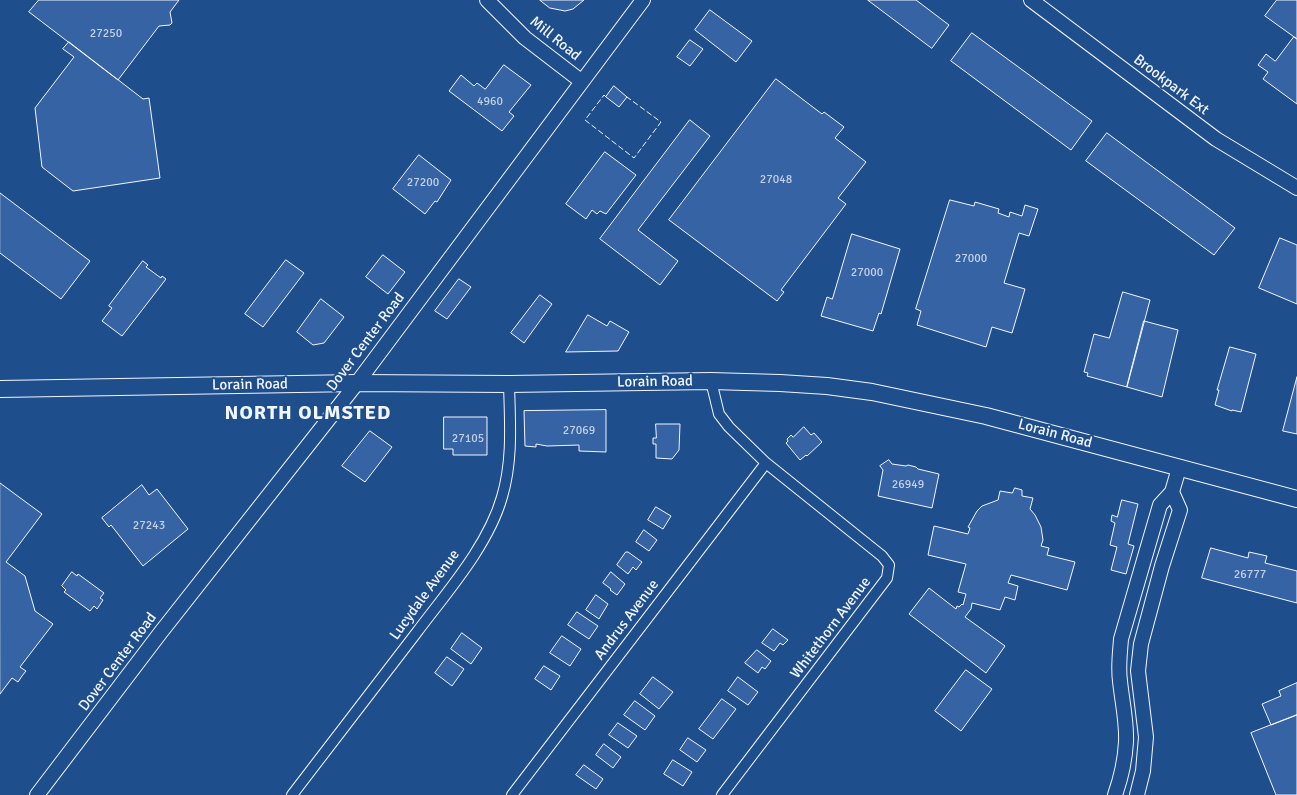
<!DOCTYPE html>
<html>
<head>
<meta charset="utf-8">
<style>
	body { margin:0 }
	canvas { display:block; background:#1f4e8c }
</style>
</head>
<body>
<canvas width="1297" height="795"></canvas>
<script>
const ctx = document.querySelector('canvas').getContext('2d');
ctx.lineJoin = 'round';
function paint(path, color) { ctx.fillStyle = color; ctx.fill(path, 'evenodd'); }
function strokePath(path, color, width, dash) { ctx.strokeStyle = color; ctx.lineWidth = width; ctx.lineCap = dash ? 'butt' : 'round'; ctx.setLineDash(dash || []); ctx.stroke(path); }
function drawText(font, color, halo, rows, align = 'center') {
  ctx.font = font + ' Signika,sans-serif'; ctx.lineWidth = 4; ctx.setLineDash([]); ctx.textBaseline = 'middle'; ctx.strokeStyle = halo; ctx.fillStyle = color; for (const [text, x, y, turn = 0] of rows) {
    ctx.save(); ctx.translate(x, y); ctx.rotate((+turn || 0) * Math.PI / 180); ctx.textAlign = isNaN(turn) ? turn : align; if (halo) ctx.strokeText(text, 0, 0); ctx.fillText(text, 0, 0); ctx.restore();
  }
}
const building = new Path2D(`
	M39 0H179L170 12 172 23 170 25 159 26 118 80 29 12Z
	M540 0H584L573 9 565 11 550 8Z
	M868 0H916L949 25 932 48Z
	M1277 0H1297V39L1265 16Z
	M710 10 752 41 736 62 695 30Z
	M972 33 1092 121 1071 150 951 61Z
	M1294 37 1297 39V104L1263 79 1268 72 1258 65 1266 54 1275 61Z
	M690 40 703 49 690 66 677 57Z
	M69 42 143 99 149 98 160 178 73 191 42 167 35 108 74 57 63 49Z
	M504 65 531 85 509 112 514 116 502 131 449 91 461 75 474 86 477 83 485 89Z
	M776 79 822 114 824 112 844 127 835 138 866 162 838 198 846 204 781 290 784 292 777 301 669 220Z
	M614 86 627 97 619 107 606 97Z
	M690 120 710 136 638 230 678 261 660 285 600 239Z
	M1107 133 1235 228 1214 255 1086 161Z
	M605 152 636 175 606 214 600 211 597 214 592 210 586 219 566 204Z
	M419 155 451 180 437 202 435 201 425 214 393 189Z
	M0 193 90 261 61 299 0 253Z
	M950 200 974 206 975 202 999 209 998 213 1009 217 1010 212 1022 216 1025 205 1038 209 1029 236 1019 233 1004 283 1025 289 1012 333 992 327 986 347 917 325 921 311 916 309Z
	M852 234 900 249 881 314 879 313 873 331 821 316 827 297 832 299Z
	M1280 238 1297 245V304L1259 288Z
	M383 255 405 272 388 294 366 277Z
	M286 260 304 273 263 327 245 314Z
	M143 261 148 265 146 267 161 278 162 276 166 279 122 336 102 321 112 308 109 306Z
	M459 279 471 287 447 319 435 311Z
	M1123 292 1150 300 1127 387 1087 376 1088 373 1084 372 1094 334 1109 338Z
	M540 295 552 304 524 343 511 333Z
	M321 299 344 317 324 343 313 345 297 332Z
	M588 315 607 326 610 321 629 332 618 351 566 352Z
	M1144 321 1178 330 1162 397 1127 387Z
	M1230 347 1256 354 1241 412 1232 410V411L1215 405 1219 390H1217L1220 380Z
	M1297 377V434L1283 431Z
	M606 410V452L579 451V445L547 446 536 444V447L525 446 524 411Z
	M444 417H487V455H453V449H444Z
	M656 424H680L679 450 672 459 656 458V444H653V438H656Z
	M804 427 811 435 814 433 822 442 807 456 806 455 800 460 786 443 788 441 787 439 791 435 793 437Z
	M370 431 392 447 365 482 342 466Z
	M889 460 892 464 906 466 908 465 916 467 918 469 939 474 932 508 878 496 883 470 880 466Z
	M0 483 42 514 6 562 25 576 35 611 53 624 20 667 26 671 22 676 18 682 12 678 0 694Z
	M142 485 149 495 157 489 188 529 143 566 111 525 109 527 102 518Z
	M1015 488 1022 490V496L1033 498 1030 509 1035 515 1041 527 1043 540 1041 546 1049 548 1047 555 1075 562 1067 590 1011 575 1008 583 1018 586 1015 600 1005 597 1000 610 972 603 971 609 965 617 1005 646 986 673 909 614 929 588 956 609 957 606 959 607 962 604 963 605 966 594 958 592 966 564 928 555 934 526 968 534 970 528 968 527 977 511 982 506 998 500 1000 491 1012 493Z
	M1122 500 1138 504 1128 544 1134 546 1126 574 1111 570 1117 547 1110 545 1115 523 1111 521 1112 515 1117 517Z
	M656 507 671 516 663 529 648 520Z
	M644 530 657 540 649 551 636 542Z
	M1211 548 1248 558 1249 552 1267 556 1265 563 1297 571V603L1202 578Z
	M626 552H628L642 562 636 570 633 567 628 574 617 565Z
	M72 572 77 576 78 574 104 593 100 598 103 600 97 609 94 606 90 611 64 592 66 590 62 586Z
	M611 572 625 584 617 595 610 590 611 589 603 583Z
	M596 595 608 604 599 619 586 610Z
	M577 612 598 626 589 639 568 625Z
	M773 629 788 640 783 645 780 643 774 651 762 643Z
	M462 633 482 648 471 664 451 649Z
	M562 636 581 649 570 666 550 653Z
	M757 650 771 661 765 669 762 667 758 673 745 663Z
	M447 657 464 669 452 686 435 673Z
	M544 666 560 676 551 690 535 679Z
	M966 670 992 689 961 731 935 711Z
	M653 677 673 692 659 709 640 694Z
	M738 677 758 692 748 705 728 691Z
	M1297 683V715L1271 725 1262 704 1281 696 1279 691Z
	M722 699 736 709 713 739 699 729Z
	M635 701 655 716 645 730 624 715Z
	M1297 715V795H1276L1251 733Z
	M618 723 637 736 628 748 609 735Z
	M688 738 706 750 697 762 680 750Z
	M604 744 621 757 613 768 596 755Z
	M673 760 692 772 683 786 664 774Z
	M584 765 603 779 596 789 576 775Z`);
const minor = new Path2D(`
	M711 381 719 414 729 427 766 463 882 556 889 565 887 578 722 795
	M292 795C334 741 375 686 417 632 447 592 488 546 502 497 513 460 510 423 509 384
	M512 795 766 463`);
const tertiary = new Path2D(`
	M487 0 525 38 581 81
	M1031 0 1216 139 1297 188
	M37 795 161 632 357 383 643 0
	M1115 795C1121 778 1125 760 1126 742 1127 722 1122 701 1120 681 1118 667 1120 653 1121 639L1160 505 1172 492 1179 468
	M1137 795 1143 771 1146 737 1138 671 1141 644 1162 566 1180 510 1172 492`);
const primary = new Path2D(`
	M0 389 357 383 509 384 711 381 780 383 827 386 872 392 986 416 1297 499`);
const fence = new Path2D(`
	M606 97 604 95 585 120 634 158 661 122 627 97`);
const numberNames = [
	["27250",106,34],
	["4960",490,102],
	["27048",776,180],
	["27200",423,183],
	["27000",971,259],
	["27000",867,273],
	["27069",579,431],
	["27105",468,439],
	["26949",908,485],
	["27243",149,526],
	["26777",1250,575]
];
const streetNames = [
	["Mill Road",555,39,39],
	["Brookpark Ext",1171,85,37],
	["Dover Center Road",366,342,-53],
	["Lorain Road",655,382,-1],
	["Lorain Road",250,385,-1],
	["Lorain Road",1055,434,15],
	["Lucydale Avenue",425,595,-54],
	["Andrus Avenue",627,620,-53],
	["Whitethorn Avenue",831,628,-53],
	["Dover Center Road",118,662,-53]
];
const districtNames = [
	["NORTH OLMSTED",308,414]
];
paint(building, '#3563a3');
strokePath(building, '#f2f6ff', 1);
strokePath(minor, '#f2f6ff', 12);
strokePath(tertiary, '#f2f6ff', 16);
strokePath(primary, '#f2f6ff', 18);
strokePath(minor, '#1f4e8c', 10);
strokePath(tertiary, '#1f4e8c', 14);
strokePath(primary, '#1f4e8c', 16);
strokePath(fence, '#f2f6ff', 1, [6, 2.5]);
drawText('12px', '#c3d1e8', null, numberNames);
drawText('15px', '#f2f6ff', '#1f4e8c', streetNames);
ctx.letterSpacing = '1px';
drawText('bold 20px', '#f2f6ff', '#1f4e8c', districtNames);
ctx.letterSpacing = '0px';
</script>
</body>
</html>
